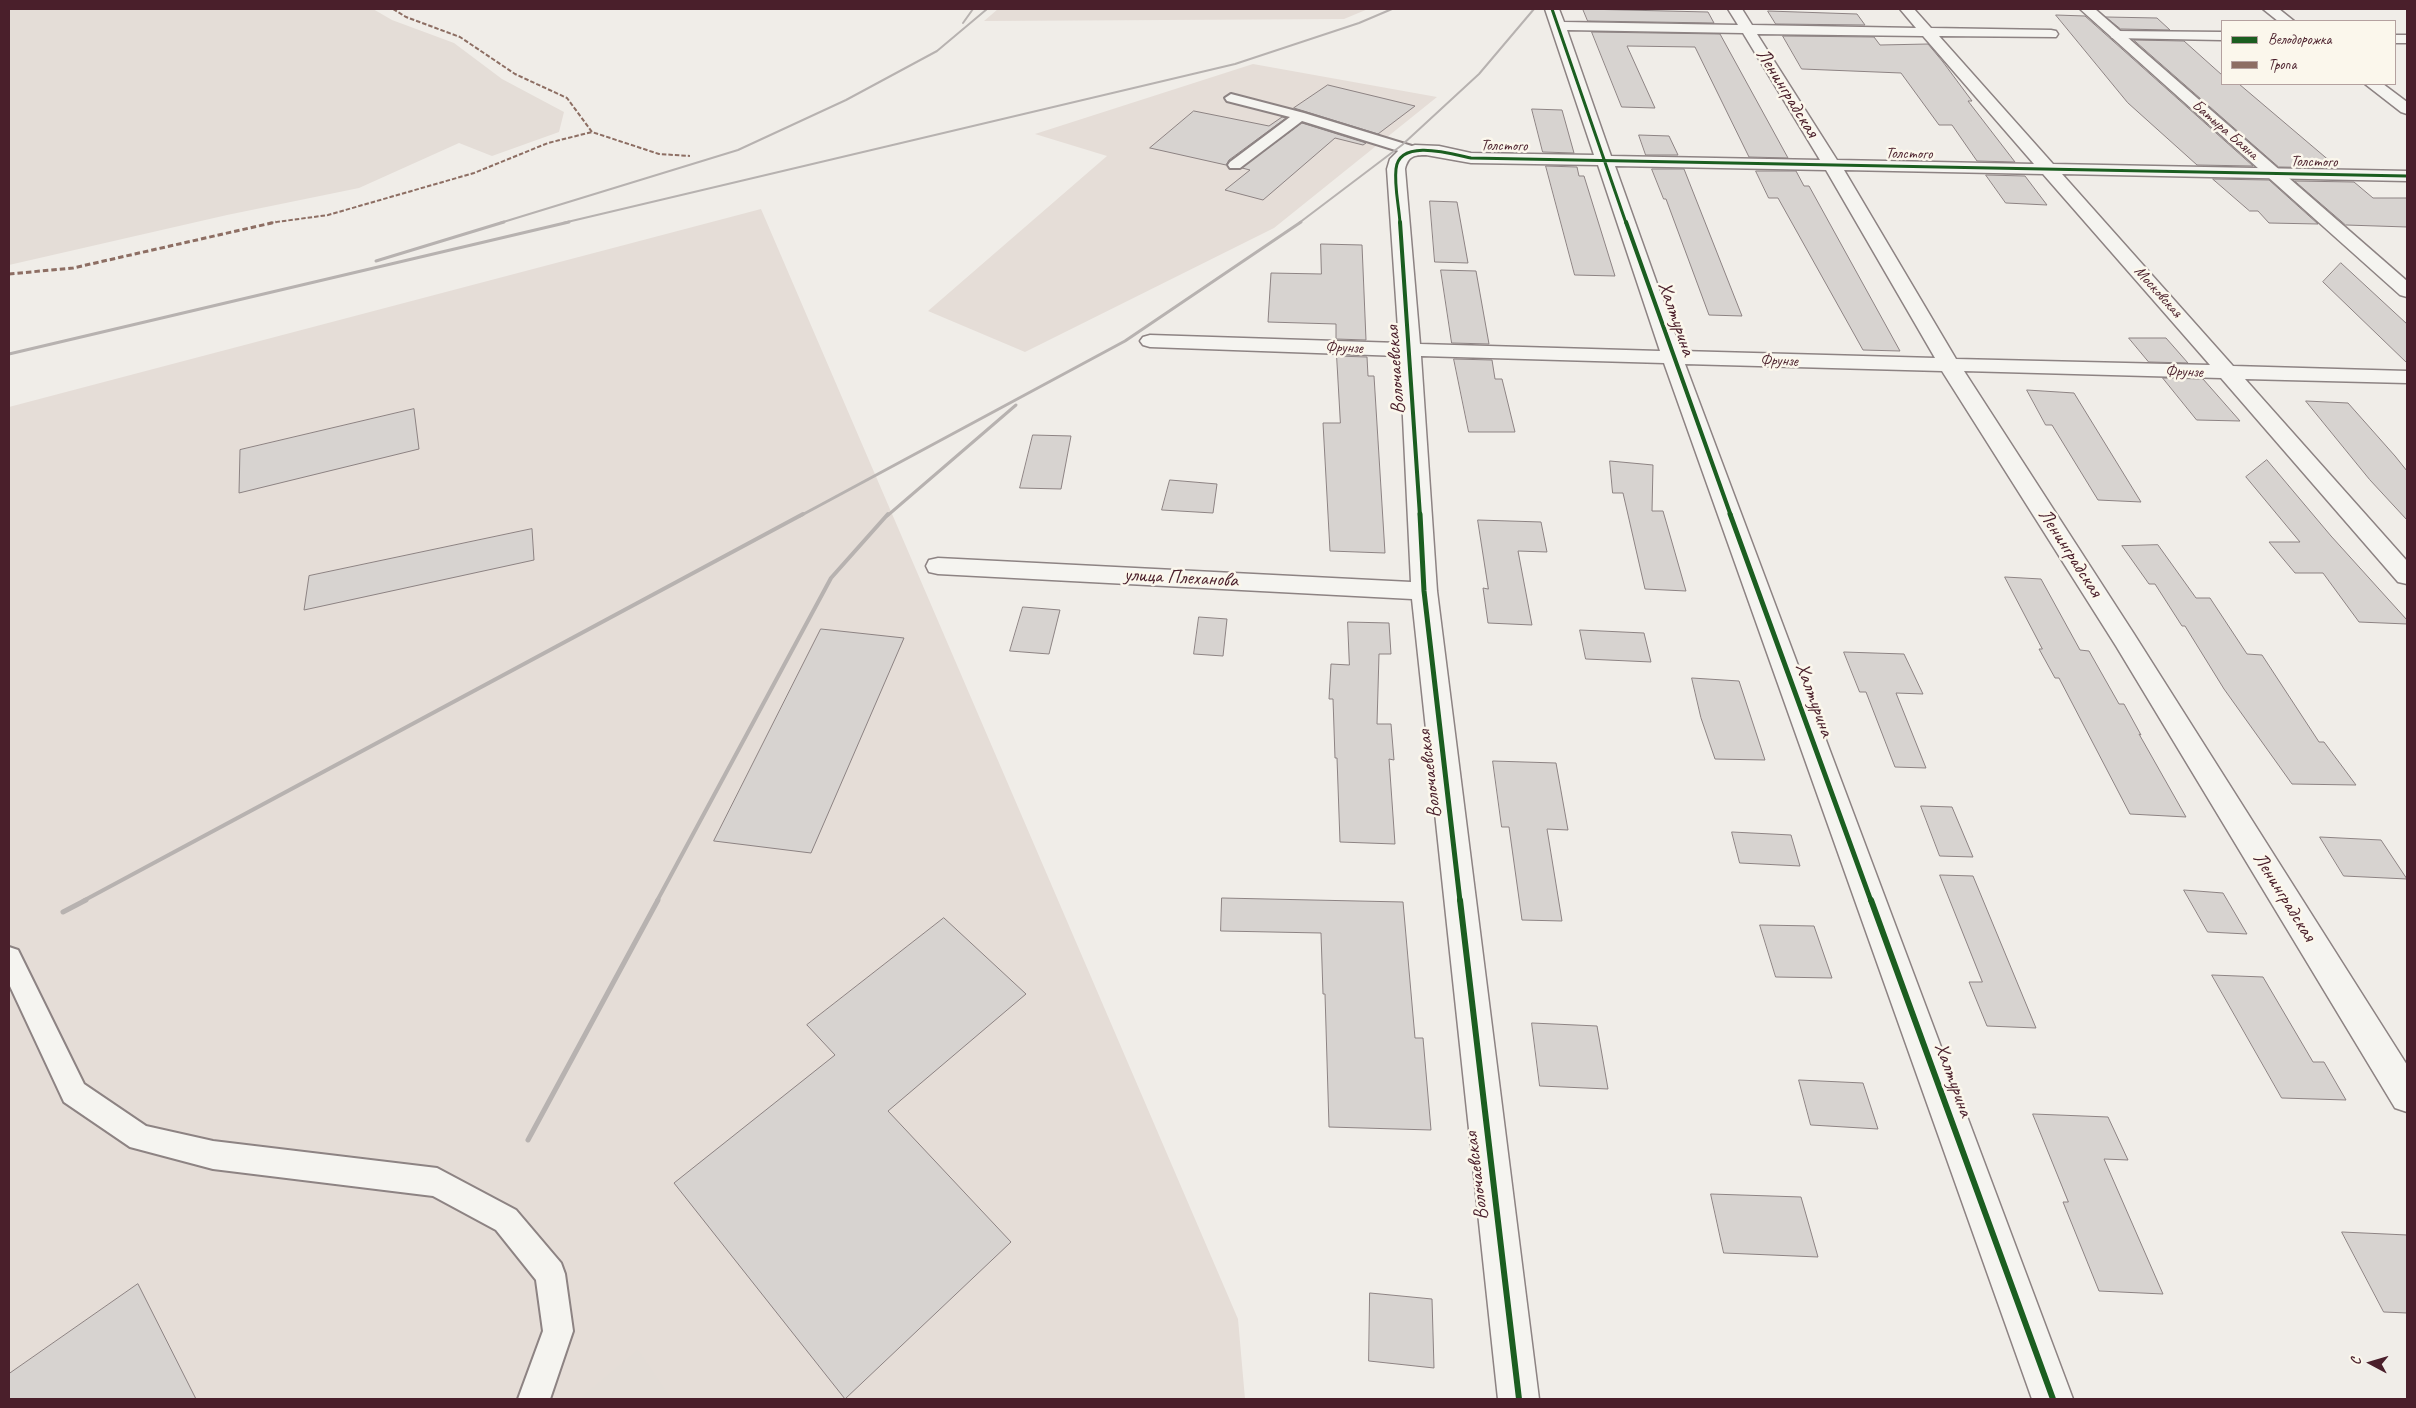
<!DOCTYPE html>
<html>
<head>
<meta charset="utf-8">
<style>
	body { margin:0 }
	#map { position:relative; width:2416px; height:1408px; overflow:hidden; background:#f0ede8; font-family:Caveat,sans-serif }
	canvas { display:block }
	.frame { position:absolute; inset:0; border:10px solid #4a1f2b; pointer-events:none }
	.legend { position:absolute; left:2221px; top:20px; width:175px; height:65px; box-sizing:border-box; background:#fbf7ec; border:1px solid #b4a19f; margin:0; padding:6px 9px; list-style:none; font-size:15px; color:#4a1f2b }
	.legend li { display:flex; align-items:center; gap:10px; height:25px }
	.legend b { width:25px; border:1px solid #b4a19f }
	.north { position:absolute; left:2346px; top:1338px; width:50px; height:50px; -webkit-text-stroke:4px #fbf7ec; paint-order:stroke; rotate:276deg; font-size:14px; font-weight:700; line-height:20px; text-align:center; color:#4a1f2b }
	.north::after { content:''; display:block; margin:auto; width:18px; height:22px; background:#4a1f2b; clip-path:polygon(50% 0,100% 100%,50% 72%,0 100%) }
</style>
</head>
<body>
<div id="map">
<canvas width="2416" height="1408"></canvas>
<div class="frame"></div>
<ul class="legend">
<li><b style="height:6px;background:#1b5e20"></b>Велодорожка</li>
<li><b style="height:6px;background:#8d6e63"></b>Тропа</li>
</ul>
<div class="north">С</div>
</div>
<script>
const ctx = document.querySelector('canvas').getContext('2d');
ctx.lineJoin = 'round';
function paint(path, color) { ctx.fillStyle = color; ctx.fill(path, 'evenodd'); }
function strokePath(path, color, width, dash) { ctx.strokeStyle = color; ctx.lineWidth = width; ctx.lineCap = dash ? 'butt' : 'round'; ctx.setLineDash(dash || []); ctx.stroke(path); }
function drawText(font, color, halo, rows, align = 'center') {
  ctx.font = font + ' Caveat,sans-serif'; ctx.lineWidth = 5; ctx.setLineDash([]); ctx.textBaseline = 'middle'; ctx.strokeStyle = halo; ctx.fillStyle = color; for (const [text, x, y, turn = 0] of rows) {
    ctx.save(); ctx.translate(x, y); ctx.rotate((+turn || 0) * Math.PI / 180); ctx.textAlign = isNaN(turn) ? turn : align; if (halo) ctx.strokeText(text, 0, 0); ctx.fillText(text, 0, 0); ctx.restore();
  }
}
const built = new Path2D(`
	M998 9H1368L1344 19 984 21Z
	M1253 64 1437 97 1274 228 1025 352 928 311 1107 156 1035 134Z
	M761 209 1238 1319 1245 1399H9V407Z`);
const green = new Path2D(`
	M9 9H373L392 20 454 43 502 79 564 112 559 132 492 156 459 143 359 188 227 215 9 265Z
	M638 1350 671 1399H584L582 1397Z`);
const building = new Path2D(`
	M1583 9 1708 12 1714 23 1588 21Z
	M1768 11 1857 14 1865 25 1776 24Z
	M2056 15 2085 16 2253 166 2197 165 2128 103Z
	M2106 17 2157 18 2170 30 2121 29Z
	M1592 32 1720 34 1788 158 1749 157 1695 47 1627 46 1655 108 1622 107Z
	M1783 36 1874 37 1880 45 1928 44 1943 62 1972 101H1968L2015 162 1977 161 1952 125H1939L1901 73 1802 69Z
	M2134 40 2184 41 2222 75V84H2239L2338 168 2279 167Z
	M1328 85 1415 106 1378 134 1294 108Z
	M1532 109 1562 110 1574 153 1543 152Z
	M1194 111 1269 126 1282 117 1286 118 1229 160 1226 165 1150 148Z
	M1302 123 1366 143 1363 145 1335 138 1263 200 1225 190 1250 170 1242 168Z
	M1639 135 1669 136 1678 155H1646Z
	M1546 166 1577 167 1579 176H1584L1615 276 1575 275Z
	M1652 169H1684L1742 316 1709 315 1666 199H1664Z
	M1756 171H1796L1804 186H1809L1900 351 1863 350 1778 198H1769Z
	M1986 175 2025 176 2047 205 2006 203Z
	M2213 179 2269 180 2318 224 2269 223 2258 211H2250Z
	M2295 181 2354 182 2373 198H2407V227L2346 225Z
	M1430 201 1457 202 1468 263 1435 262Z
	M1321 244 1362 245 1366 340 1336 339V324L1268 322 1271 273 1321 274Z
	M2341 263 2407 324V363L2323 282Z
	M1441 270 1476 271 1489 344 1452 343Z
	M2129 338H2166L2188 363 2149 362Z
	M1337 356 1367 357 1368 376H1374L1385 553 1330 551 1323 423H1340Z
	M1454 359 1492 360 1495 379H1502L1515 432H1469Z
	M2163 378 2203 379 2240 421 2197 420Z
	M2027 390 2074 393 2141 502 2098 500 2052 425H2046Z
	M2306 401 2348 403 2395 456 2407 471V520L2370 480Z
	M414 409 419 449 239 493 240 450Z
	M1033 435 1071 436 1061 489 1020 488Z
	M2267 460 2331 536 2407 620V624L2359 622 2323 573H2295L2269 542H2300L2246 477Z
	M1610 461 1653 465 1652 511H1663L1686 591 1645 589 1623 493H1613Z
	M1170 480 1217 484 1213 513 1162 510Z
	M1478 520 1541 522 1547 552 1518 551 1532 625 1488 623 1483 588 1488 589Z
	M532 529 534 560 304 610 309 576Z
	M2158 545 2196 598H2210L2247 654 2262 655 2319 742H2324L2356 785 2292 784 2224 689 2185 626H2182L2155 584H2149L2122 546Z
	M2005 577 2041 579 2080 650 2089 651 2119 704H2124L2141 735 2139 734 2186 817 2130 814 2059 678H2055L2039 649H2042Z
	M1023 607 1060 610 1049 654 1010 651Z
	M1199 617 1227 619 1223 656 1194 654Z
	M1348 622 1389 623 1391 654H1379L1377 724H1391L1394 760 1389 759 1395 844 1340 842 1337 758H1335L1333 699H1329L1331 664 1349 665Z
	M821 629 904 638 811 853 714 841Z
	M1580 630 1644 633 1651 662 1586 659Z
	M1844 652 1904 654 1923 694 1896 693 1926 768 1895 767 1866 692H1860Z
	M1692 678 1739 681 1765 760 1715 759 1701 718Z
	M1493 761 1556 763 1568 830 1547 829 1562 921 1522 920 1509 827H1502Z
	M1921 806 1952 807 1973 857 1940 856Z
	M1732 832 1791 835 1800 866 1740 863Z
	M2320 837 2381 840 2407 879 2344 876Z
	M1940 875 1973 876 2036 1028 1987 1026 1969 982H1982Z
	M2184 890 2223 893 2247 934 2208 932Z
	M1222 898 1403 902 1415 1038H1423L1431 1130 1329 1127 1325 994H1323L1321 933 1221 931Z
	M944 918 1026 994 888 1111 1011 1242 845 1399 674 1183 835 1055 807 1025Z
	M1760 925 1814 926 1832 978 1776 977Z
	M2212 975 2263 977 2313 1062H2324L2346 1100 2282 1098Z
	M1532 1023 1597 1026 1608 1089 1540 1086Z
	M1799 1080 1863 1083 1878 1129 1811 1125Z
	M2033 1114 2108 1117 2128 1160 2104 1159 2163 1294 2099 1291 2063 1202H2068Z
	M1711 1194 1801 1197 1818 1257 1724 1253Z
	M2342 1232 2407 1235V1313L2384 1312Z
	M138 1284 196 1399H9V1374Z
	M1370 1293 1432 1299 1434 1368 1369 1361Z`);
const service = new Path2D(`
	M1231 94 1304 113 1415 147 1416 150 1410 154 1405 153 1302 121 1240 168H1230L1228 165 1230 162 1290 117 1227 101 1225 98Z
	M9 947 18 950 84 1084 146 1126 213 1141 437 1168 516 1210 561 1263 565 1274 573 1331 550 1399H518L543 1331 536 1280 496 1230 433 1196 213 1169 130 1147 64 1102 9 984Z`);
const minor = new Path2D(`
	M1545 9H1559L1564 22 1738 25 1728 9H1742L1752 25 1916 28 1900 9H1914L1931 28 2051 30 2056 31 2058 34 2056 37 1939 36 2053 164 2407 171V181L2062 174 2233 366 2407 371V383L2245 379 2407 561V584L2398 582 2221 378 1964 371 2134 634 2407 1065V1112L2395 1108 2116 646 1942 371 1685 364 2073 1399H2032L1664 363 1421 356 1437 591 1539 1399H1498L1412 599 938 574 929 572 926 566 929 560 938 558 1411 582 1400 356 1150 347 1143 345 1140 341 1143 337 1150 335 1399 343 1387 169 1390 159 1399 150 1415 145 1439 146 1471 153 1594 155ZM1567 30 1743 33 1820 160 1611 156ZM1757 34 1923 36 2034 164 1837 160ZM1426 155 1471 163 1598 165 1660 351 1420 344 1405 169C1408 156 1414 155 1426 155ZM1615 166 1826 170 1935 358 1681 351ZM1844 170 2043 174 2210 365 1956 359Z
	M2263 9H2279L2294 21H2278Z
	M2117 31 2222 32V40L2112 38 2110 35Z
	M2395 35H2407V43H2395Z
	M2365 84H2383L2407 102V114L2401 112Z`);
const tertiary = new Path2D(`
	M2080 9H2095L2407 281V297L2400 295Z`);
const railFar3 = new Path2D(`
	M963 23 973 9
	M500 223 738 150 846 100 937 51 987 9
	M563 223 1235 64 1359 23 1392 9
	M1299 223 1402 145 1479 74 1534 9`);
const railFar2 = new Path2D(`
	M376 261 504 222
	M9 354 569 222
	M800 516 1125 341 1301 222
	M887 516 1016 405`);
const railFar1 = new Path2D(`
	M83 901 803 514
	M657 901 831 578 888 514`);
const rail = new Path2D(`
	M63 912 86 900
	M528 1140 658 900`);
const quietFar1 = new Path2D(`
	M393 9 406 17 460 37 515 74 567 98 592 132 659 154 690 156
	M269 223 328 215 474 173 548 143 592 132`);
const quiet = new Path2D(`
	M9 274 73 268 276 222`);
const cyclewayFar3 = new Path2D(`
	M1552 9 1626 223
	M1400 223C1399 206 1394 186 1396 169 1399 138 1452 154 1471 158L2407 176`);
const cyclewayFar2 = new Path2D(`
	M1400 222 1420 516
	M1626 222 1731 516`);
const cyclewayFar1 = new Path2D(`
	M1420 514 1424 591 1460 901
	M1730 514 1871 901`);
const cycleway = new Path2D(`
	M1460 900 1519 1399
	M1871 900 2053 1399`);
const farStreetnames = [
	["Батыра Баяна",2225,130,41],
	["Толстого",1504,146,1],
	["Толстого",1909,154,1],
	["Толстого",2314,162,1],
	["Московская",2158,292,48],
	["Фрунзе",1344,348,2],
	["Фрунзе",1779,361,2],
	["Фрунзе",2184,372,2]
];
const streetNames = [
	["Ленинградская",1787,93,58],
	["Халтурина",1676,319,71],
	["Волочаевская",1396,370,-94],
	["Ленинградская",2070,553,57],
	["улица Плеханова",1181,578,3],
	["Халтурина",1814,700,70],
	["Волочаевская",1430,774,-97],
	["Ленинградская",2284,897,58],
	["Халтурина",1953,1080,70],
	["Волочаевская",1477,1176,-97]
];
paint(built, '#e5ddd7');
paint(green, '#e4ddd7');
paint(building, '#d7d3d0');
strokePath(building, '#8d8383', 1);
strokePath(service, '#8d8383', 4);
strokePath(minor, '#8d8383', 3);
strokePath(tertiary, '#8d8383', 3);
paint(service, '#f5f4f0');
paint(minor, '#f5f4f0');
paint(tertiary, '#f5f4f0');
strokePath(railFar3, '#b7b2b0', 2);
strokePath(railFar2, '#b7b2b0', 3);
strokePath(railFar1, '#b7b2b0', 4);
strokePath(rail, '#b7b2b0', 5);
strokePath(quietFar1, '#8d6e63', 2, [4.5, 2]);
strokePath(quiet, '#8d6e63', 3, [5.5, 3]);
strokePath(cyclewayFar3, '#1b5e20', 3);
strokePath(cyclewayFar2, '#1b5e20', 4);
strokePath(cyclewayFar1, '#1b5e20', 5);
strokePath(cycleway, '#1b5e20', 6);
drawText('16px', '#4a1f2b', '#fbf7ec', farStreetnames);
drawText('20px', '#4a1f2b', '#fbf7ec', streetNames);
</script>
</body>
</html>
